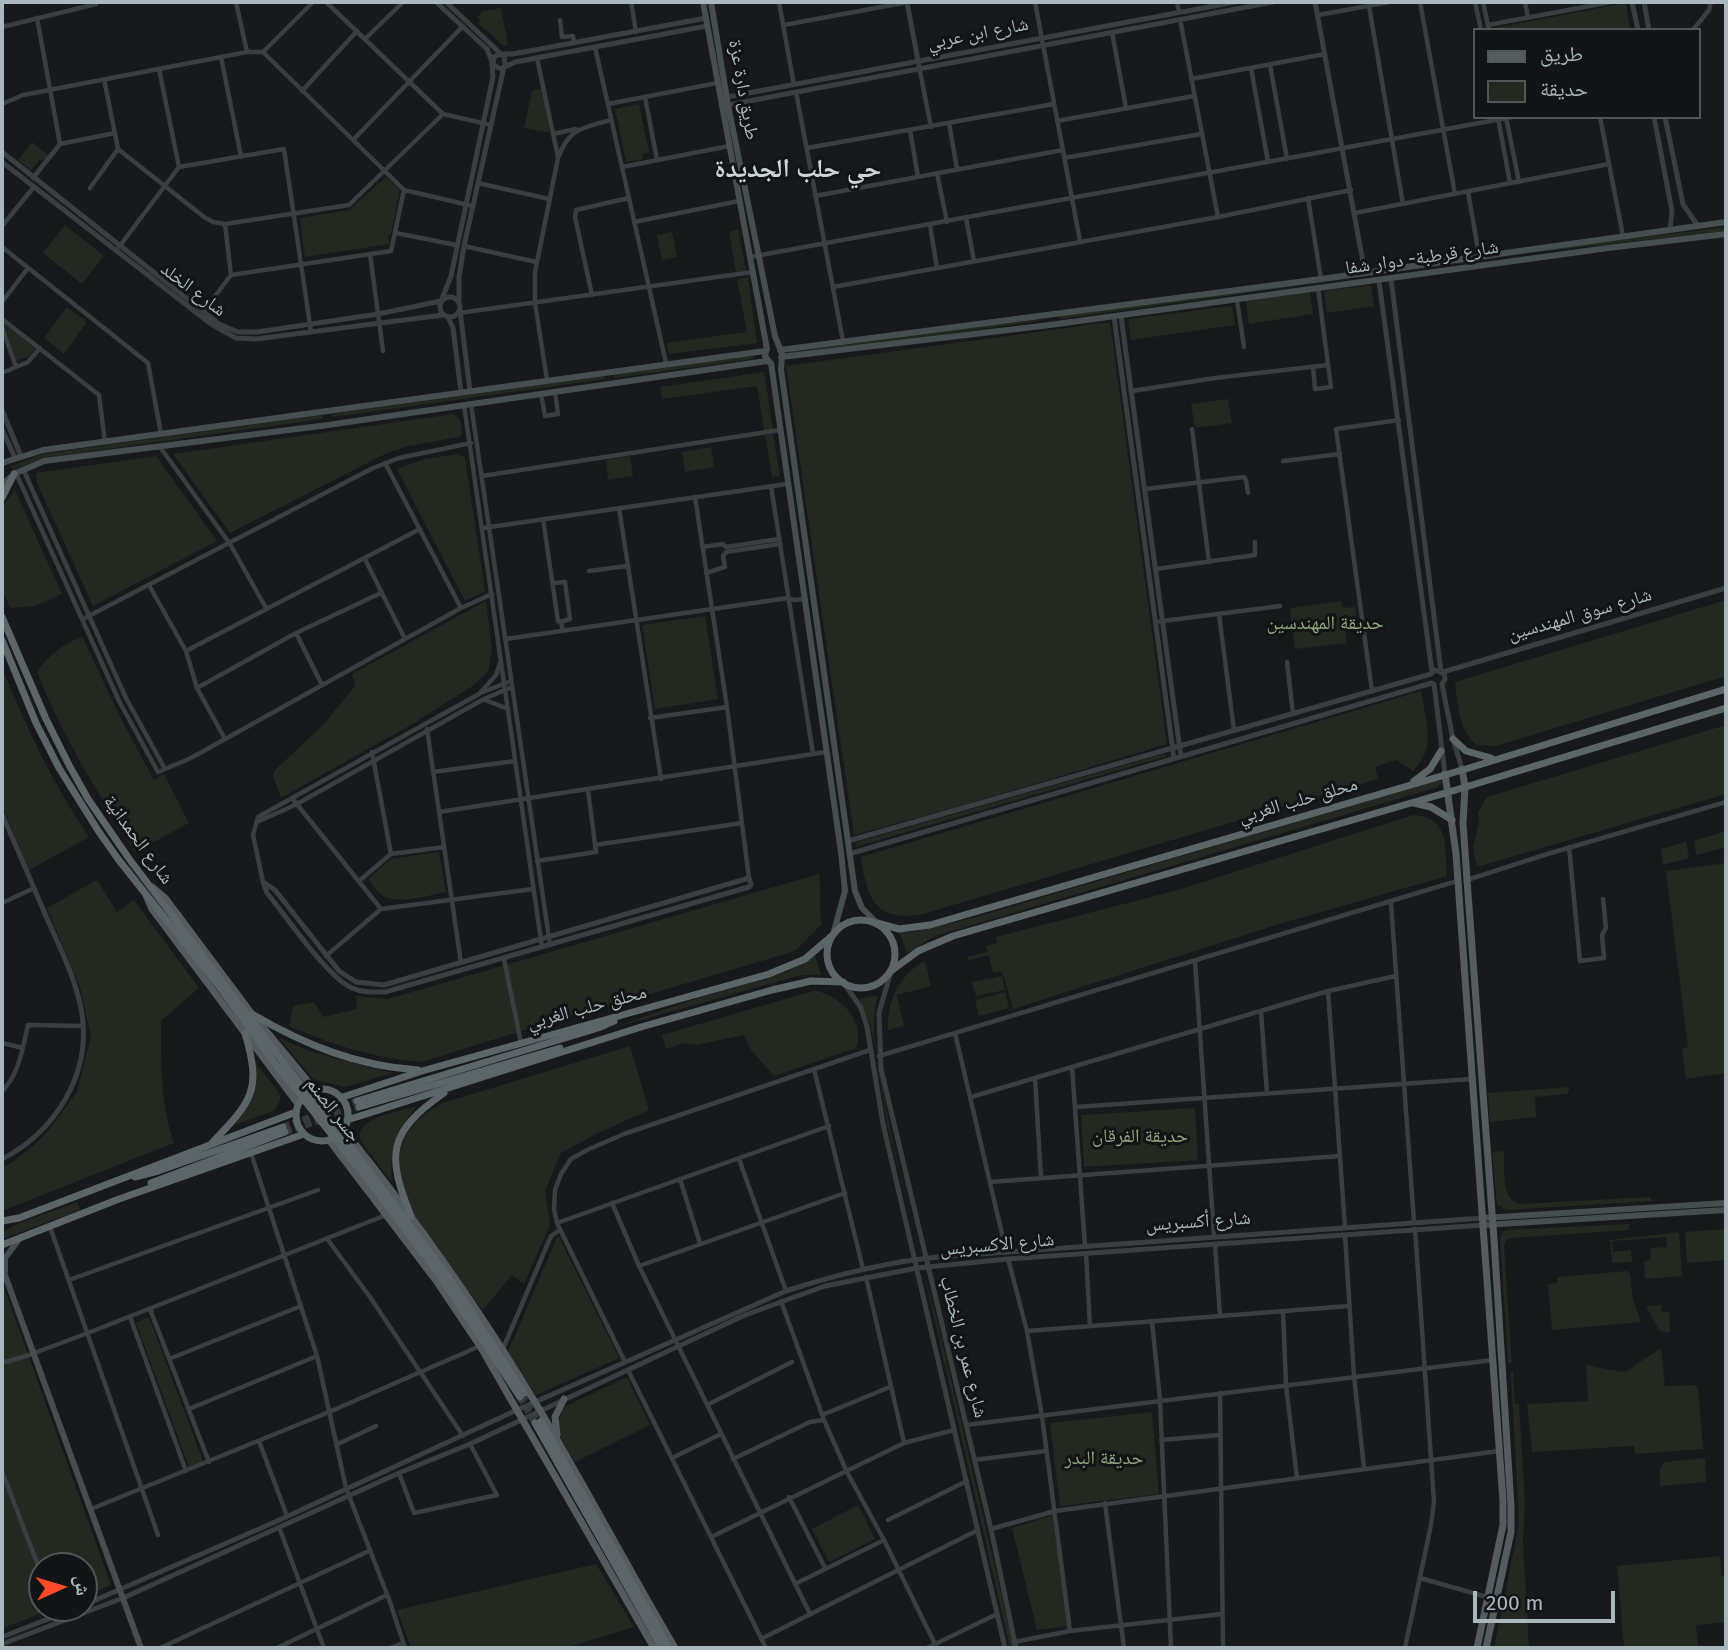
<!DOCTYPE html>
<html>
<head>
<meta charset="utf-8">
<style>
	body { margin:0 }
	#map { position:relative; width:1728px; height:1650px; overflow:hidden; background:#18191b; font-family:"Fira Sans","Noto Naskh Arabic",sans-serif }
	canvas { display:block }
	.frame { position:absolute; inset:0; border:4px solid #a9b8bc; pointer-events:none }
	.legend { position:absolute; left:1473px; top:28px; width:228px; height:91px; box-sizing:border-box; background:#131416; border:2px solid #4f5658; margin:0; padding:9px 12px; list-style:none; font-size:21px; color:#a9b8bc }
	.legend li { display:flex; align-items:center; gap:14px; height:35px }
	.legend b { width:35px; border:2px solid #4f5658 }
	.north { position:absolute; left:28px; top:1552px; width:70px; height:70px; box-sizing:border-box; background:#131416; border:2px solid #4f5658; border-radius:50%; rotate:86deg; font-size:19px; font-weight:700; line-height:28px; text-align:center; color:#a9b8bc }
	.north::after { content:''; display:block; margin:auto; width:24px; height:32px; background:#ff4b2c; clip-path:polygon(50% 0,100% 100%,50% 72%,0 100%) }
	.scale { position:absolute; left:1473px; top:1591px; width:142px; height:32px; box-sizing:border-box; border:4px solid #a9b8bc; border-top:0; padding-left:9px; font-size:21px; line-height:24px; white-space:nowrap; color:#a9b8bc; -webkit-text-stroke:5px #131416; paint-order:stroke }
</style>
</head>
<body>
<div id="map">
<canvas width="1728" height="1650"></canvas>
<div class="frame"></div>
<ul class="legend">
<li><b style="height:9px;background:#555c5f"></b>طريق</li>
<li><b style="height:19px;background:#232920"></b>حديقة</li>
</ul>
<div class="north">ش</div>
<div class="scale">200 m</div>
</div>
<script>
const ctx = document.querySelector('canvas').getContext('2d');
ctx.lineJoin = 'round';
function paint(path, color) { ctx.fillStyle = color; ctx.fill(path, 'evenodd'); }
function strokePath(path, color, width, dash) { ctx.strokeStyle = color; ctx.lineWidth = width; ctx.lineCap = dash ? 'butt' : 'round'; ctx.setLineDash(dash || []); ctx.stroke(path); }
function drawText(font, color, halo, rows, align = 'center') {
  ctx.font = font + ' "Fira Sans","Noto Naskh Arabic",sans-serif'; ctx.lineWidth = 6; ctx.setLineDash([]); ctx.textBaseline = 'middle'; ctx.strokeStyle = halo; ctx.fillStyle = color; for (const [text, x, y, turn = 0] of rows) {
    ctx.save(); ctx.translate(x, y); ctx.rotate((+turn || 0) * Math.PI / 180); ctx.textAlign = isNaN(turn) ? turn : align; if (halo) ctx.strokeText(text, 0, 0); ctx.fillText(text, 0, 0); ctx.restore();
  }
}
const green = new Path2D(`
	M1626 3 1630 30H1496L1495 28Z
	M501 8 508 45 504 46 478 23 480 20 477 17 483 11Z
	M540 89 542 90 550 133 524 128 532 91Z
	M639 104 649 152 642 154 643 159 626 162 615 109Z
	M32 142 48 155 43 161 40 159 31 170 18 160Z
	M386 177 400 190 391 234 388 236 389 244 305 257 300 218 349 210Z
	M65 225 104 256 82 284 43 253Z
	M1726 227V231L1511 255 1512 253Z
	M738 229 746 270 736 272 729 232Z
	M672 232 677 257 662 260 657 235Z
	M1501 255 1499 258 1061 319 1058 317 1059 315Z
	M748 277 757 343 669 354 666 343 747 332 737 280Z
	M1371 285 1374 306 1327 313 1324 291Z
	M1310 292 1313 314 1249 324 1246 301Z
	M1232 306 1235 325 1131 340 1128 319Z
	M67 307 87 322 64 354 44 338Z
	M1038 317 1039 321 787 356V352Z
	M2 322 35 348 29 356 17 361Z
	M1110 322 1167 744 964 805 854 835 786 366Z
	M753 355V359L614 378V375Z
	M764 372 773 429 764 431 757 386 662 399 660 387Z
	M604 376 605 379 333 417 332 414Z
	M1228 399 1232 423 1195 428 1191 404Z
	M453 414 460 419 462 433 459 437 409 446 387 453 230 533 173 454Z
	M321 415 322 419 43 458 13 470 11 466 43 454Z
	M773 434 780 476 772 477 765 435Z
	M711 447 714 467 685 472 682 452Z
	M458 454 465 458 485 591 465 601 397 469 425 459Z
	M156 456 217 541 93 606 37 483 36 473Z
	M630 456 633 476 608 480 606 460Z
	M15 490 62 594 35 606 10 608 2 589V507Z
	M1726 600V676L1496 746 1476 745C1458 727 1458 707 1455 682Z
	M486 601 492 649 488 672 471 687 414 723 281 798 273 776 274 771 323 725 355 686 352 674Z
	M1341 601 1343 608 1355 607 1357 627 1345 629 1347 643 1295 649 1290 608Z
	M705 616 718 699 655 709 642 625Z
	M82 636 119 715 154 780 164 774 189 823 135 852C98 793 62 736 37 672 48 654 64 645 82 636Z
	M2 668C26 727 53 784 89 837L29 870 2 805Z
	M1421 691C1426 723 1437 746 1413 771L1396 760 1375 767 1378 779 923 914C874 923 867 898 861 857Z
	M1726 725V794L1477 867 1473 847 1479 823 1478 812 1487 797Z
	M1164 754 1167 756 855 847 857 842Z
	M1437 780 1442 782 1438 787 935 936 907 953 899 932H914L976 917Z
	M1413 815C1450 817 1445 847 1447 876L1276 925 1013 1009 1002 971 993 973 989 955 968 960 967 957 988 952 986 946 997 943 996 937 1178 890Z
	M1726 831V847L1696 855 1694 841Z
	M1686 842 1689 858 1663 865 1661 849Z
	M439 852 446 892C429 895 405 903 388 898 380 896 373 886 368 879L391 859Z
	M1726 863V1073L1686 1079 1682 1048 1688 1047 1666 871Z
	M819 874C822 891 818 907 822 924L795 951 623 1002 572 1015 422 1062C377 1059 330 1044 289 1026L293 1006 314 1002 323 1017 357 1009 356 996 387 999 402 995Z
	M97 880 117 912 134 900 199 988 161 1021C161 1063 160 1103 174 1143L2 1211V1167L14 1161 33 1146 48 1131 77 1092 91 1037 80 987 47 908Z
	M815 955 821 975H801L612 1028 689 1001 787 972Z
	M925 961 931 986 897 995 904 1026 888 1030C886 1002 900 974 925 961Z
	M1002 976 1005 990 976 996 972 982Z
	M813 991C838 992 867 1022 856 1048L774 1076 751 1050 744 1035 697 1045 683 1043 666 1049 662 1035Z
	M1005 992 1009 1008 979 1016 975 1000Z
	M878 995C869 1026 876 1055 882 1086 891 1140 905 1192 918 1245L888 1128 871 1026 859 999Z
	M279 1038 309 1051 392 1073 345 1087 313 1079Z
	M630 1046 649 1110 596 1134 561 1153 545 1191 550 1225 524 1284 512 1275 483 1310C443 1255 342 1154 443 1103Z
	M253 1060 278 1091 281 1098 275 1110 235 1125C252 1104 254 1086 253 1060Z
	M1570 1087 1567 1094 1535 1097 1536 1117 1490 1122 1488 1093Z
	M417 1106C396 1132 389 1149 392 1183L361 1141C353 1117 400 1112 417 1106Z
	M1195 1108 1198 1160 1084 1167 1081 1115Z
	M1504 1151C1505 1168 1500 1198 1519 1204L1650 1197 1652 1201 1506 1210 1497 1205 1492 1152Z
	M77 1202 80 1210 2 1239V1233L17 1224Z
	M1629 1224V1230L1511 1238 1506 1240 1504 1246 1512 1363H1508L1500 1237 1505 1230Z
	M1726 1229V1260L1687 1263 1685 1232Z
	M1679 1232 1682 1276 1645 1279 1644 1261 1651 1260 1650 1248 1667 1247 1666 1237 1612 1241 1613 1252 1631 1250 1632 1262 1612 1263 1610 1240Z
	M558 1235 619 1358 536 1395 508 1352Z
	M1627 1271 1630 1274 1633 1300 1641 1322 1552 1330 1548 1284 1557 1283V1277Z
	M924 1274 937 1320 1014 1648H1010Z
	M2 1282 111 1585 84 1596V1566H42V1608H54L2 1629Z
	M1661 1305 1662 1312H1669L1670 1333 1659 1330 1646 1306Z
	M149 1317 203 1461 189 1467 136 1323Z
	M1661 1348 1665 1386 1695 1385 1698 1388 1703 1449 1635 1454 1634 1446 1532 1452 1527 1404 1588 1401 1586 1365 1622 1372 1628 1370Z
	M1511 1372H1513L1515 1404H1519L1525 1503 1523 1542 1529 1648H1494L1519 1524Z
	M627 1377 650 1425 575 1462C562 1440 553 1432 564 1407Z
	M1152 1412 1159 1494 1060 1506 1050 1423Z
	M1705 1458 1706 1482 1660 1486V1469L1665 1462Z
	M858 1505 875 1539 829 1562 812 1529Z
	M1053 1515 1068 1626 1037 1630 1012 1528Z
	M1720 1556 1721 1575 1726 1579V1622L1696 1625 1698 1648H1624L1617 1566Z
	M596 1564 634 1627 565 1648H411L397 1610Z`);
const trunkTunnel = new Path2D(`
	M283 1127 357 1101
	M285 1132 359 1107
	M524 1393 541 1421
	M520 1397 535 1423`);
const minor = new Path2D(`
	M236 2 247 52
	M326 2 443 114 491 125
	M631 2 636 32
	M779 2 794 85
	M1035 2 1080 241
	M1177 2 1179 12
	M1420 2 1455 194
	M1475 2 1481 30
	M1483 2 1489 30
	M1525 2 1528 18
	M1369 6 1403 204
	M1318 15 1390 2
	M37 18 60 144
	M1180 19 1218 217
	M560 20 562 37 573 36 574 43
	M784 25 908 2
	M1488 25 1611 2
	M2 27 96 4 95 2
	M1693 30 1709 10 1711 2
	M1112 32 1126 108
	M365 39 403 2
	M595 47 666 363
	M263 52 313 2
	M221 57 241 156
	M537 58 558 157
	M918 61 931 127
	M1270 65 1287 159
	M1251 68 1268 162
	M159 69 179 167
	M104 79 118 149 204 217 213 222 225 224 349 205 443 114
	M1191 79 1325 54
	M302 91 357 31
	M796 92 843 341
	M645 97 657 160
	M2 104 23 95 247 52H263L404 190 473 206
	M608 104 717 83
	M1506 117 1519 182
	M1600 117 1623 236
	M1498 118 1510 183
	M1057 121 1194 96
	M949 123 957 169
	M910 130 918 177
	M553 134 576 129
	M353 140 463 26
	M807 148 1054 104
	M1064 158 1201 134
	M622 167 729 146
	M937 173 947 222
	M33 178 60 144 115 133
	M478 183 549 199
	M90 188 118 149
	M1468 192 1479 255
	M815 196 1063 150
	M1308 198 1321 279
	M1355 213 1609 164
	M966 218 974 261
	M634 222 739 201
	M225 224 231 275
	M930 225 937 268
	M2 226 33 188
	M396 233 456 245
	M464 246 536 262
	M2 247 148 363 161 434
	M116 251 179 167 284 149 311 332
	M370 254 383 351
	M750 257 1512 117
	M833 287 1218 217 1351 190
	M592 295 575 217 576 210 629 198
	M1237 300 1244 347
	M2 302 28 268
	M203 312 231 275 391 251 404 190
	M459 313 753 272
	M2 319 99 395 105 442
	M2 327 16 367
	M1313 367 1315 389 1331 387 1318 288
	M2 373 28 362 40 348
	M547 380 535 303V272L558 158C569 128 582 128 611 120
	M1132 391 1215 378 1328 365
	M541 394 545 416 558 414 555 392
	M471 404 550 945
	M464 405 542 947
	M1192 429 1209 562
	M160 447 230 544 266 608
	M1283 461 1340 454
	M385 463 461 608
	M23 469 126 698 165 769
	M16 473 119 701 158 772 191 758 461 608 492 594
	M482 476 780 430
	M771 486 813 754
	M1145 489 1244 477 1246 480 1248 493
	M695 497 727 707 749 878
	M619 508 661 779
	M543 519 558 621 561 622 563 631
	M483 528 787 484
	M702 547 723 544 726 547 779 539
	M365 559 405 639
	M1156 569 1255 555V542
	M589 571 627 566
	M706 573 725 567 723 556 726 552 780 544
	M553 583 565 582 570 619 561 622
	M149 585 186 651 420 529
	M1219 614 1234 730
	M83 619 373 468 399 458 471 443
	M1155 622 1280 606
	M296 633 322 685
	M506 639 788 598 794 600 803 599
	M186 651 197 688 296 633 381 593
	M1287 662 1293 714
	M197 688 225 739
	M1372 691 1336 429 1399 420
	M483 692 511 681
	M485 700 508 709
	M650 718 727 707
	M427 729 461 963
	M372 752 391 854 444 847
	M433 772 515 761
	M292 798 381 909 533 889
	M439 812 826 752
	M257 822 297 804 484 699 512 687
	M595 845 742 823
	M1569 847 1580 961 1604 958 1602 935 1606 928 1603 899
	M537 861 596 852 588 790
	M1467 880 1544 855 1726 802
	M359 881 391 854
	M263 882 253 835 258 817 479 694 496 675 500 663
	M2 903 34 888
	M1391 903 1414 1222
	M326 956 381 909
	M504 959 521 1043
	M1195 961 1214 1236
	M1328 991 1345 1227
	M1261 1011 1267 1094
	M955 1033 1006 1251
	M2 1043 23 1048
	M879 1056 1457 881
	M1072 1067 1085 1246
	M814 1069 863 1269
	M1035 1078 1041 1178
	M2 1091C19 1075 23 1047 28 1025L83 1026
	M971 1097 1328 991 1396 976
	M1076 1107 1472 1079
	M251 1153 317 1356 346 1488 390 1602 405 1648
	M739 1159 786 1291
	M680 1179 700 1243
	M990 1182 1340 1156
	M612 1203 639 1266 810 1614
	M557 1223 829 1126
	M50 1227 158 1535
	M1345 1235 1354 1376 1364 1468
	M328 1240 370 1297 463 1436
	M1215 1245 1220 1316
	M1086 1254 1090 1326
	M1008 1259 1027 1331 1042 1416 1070 1631
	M639 1266 845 1193
	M866 1277 904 1443
	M69 1280 318 1190
	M781 1301 824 1420 847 1472 884 1540 935 1644
	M150 1309 209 1462
	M1283 1311 1286 1385 1297 1478
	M130 1317 186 1471
	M1152 1321 1160 1400 1171 1648
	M1027 1331 1349 1306
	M502 1351 551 1236 560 1230
	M169 1359 301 1306
	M625 1362 557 1223 554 1209 555 1190 561 1174 571 1159 587 1150 624 1134 870 1050
	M2 1363 29 1355 88 1333 386 1215
	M628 1370 766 1648
	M1220 1393 1223 1648
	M707 1405 792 1362
	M189 1409 317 1356
	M822 1415 890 1387
	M966 1425 1493 1360
	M1161 1440 1220 1435
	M259 1441 287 1516
	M336 1445 376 1426
	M672 1458 721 1434
	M733 1459 810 1422 824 1420
	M974 1460 1046 1451
	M2 1471 42 1576
	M399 1473 414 1513 497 1495 470 1444
	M789 1497 825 1568
	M1105 1503 1124 1648
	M91 1509 329 1412 480 1346
	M888 1520 967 1481
	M279 1527 324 1648
	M991 1529 1055 1511 1499 1451
	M711 1537 904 1443 954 1430
	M1420 1578 1487 1597
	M795 1584 884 1540
	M761 1639 978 1530
	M1014 1642 1070 1631 1222 1614
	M160 1648 369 1551
	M277 1648 387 1595
	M390 1648 403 1643
	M927 1648 997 1614
	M1405 1648 1431 1525 1434 1502 1415 1229`);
const tertiary = new Path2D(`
	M436 2 487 49 492 62 493 77 451 276 442 299
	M446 2 501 54H513L706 18
	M907 2 918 61
	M1315 2 1365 273
	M1632 2 1638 30
	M1644 2 1649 30
	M505 65 504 56 499 54 494 57 493 65 501 69 515 62 707 26
	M727 97 1235 2
	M728 105 1273 2
	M1654 117 1672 211 1670 229
	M1665 117 1683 204 1698 226
	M2 152 219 324 238 332H257L378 314 441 301
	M2 162 211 324 236 338 256 339 443 315
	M1391 279 1441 671
	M1379 281 1432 672
	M440 307a10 10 0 1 1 20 0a10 10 0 1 1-20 0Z
	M459 301V277L464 246 504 67
	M460 310 470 391
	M1121 316 1181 757
	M448 317 453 328 461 392
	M1114 317 1174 759
	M2 410 21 456
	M2 429 15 458
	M1443 672 1726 588
	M1434 684 1445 774
	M1442 684 1453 739 1462 769
	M2 814C18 850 33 886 49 923 62 952 77 982 82 1014 91 1075 55 1132 2 1159
	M848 841 1431 674 1435 670 1444 674 1445 679 1442 684
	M849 854 1432 683
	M749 878 751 885 749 887 385 992C374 992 363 993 352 988 327 977 286 916 267 893L263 882 275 890 339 971 356 982 384 985Z
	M891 971 879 1013 881 1069 991 1529 1016 1648
	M843 982 861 1008 867 1027 883 1124 1005 1648
	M84 1605 275 1522 517 1410 786 1291C835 1275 886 1262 938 1257L1483 1218
	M2 1637 76 1608
	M2 1644 123 1598 399 1473 470 1444 745 1315 825 1286 917 1268 1008 1259 1483 1225`);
const secondary = new Path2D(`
	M703 2 767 349 765 356 770 363
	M711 2 728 105 775 336 782 354 781 370 855 891 862 908 877 923
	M780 350 1321 279 1726 222
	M781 357 1050 325 1608 248 1726 234
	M771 363 841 852 845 891 833 935
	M2 463 43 450 765 351
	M2 484 16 473 44 461 328 425 767 361
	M1483 1218 1726 1203
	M1483 1225 1726 1210
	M2 1267 141 1648
	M5 1271V1258L20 1238`);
const primary = new Path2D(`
	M1462 769 1465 787 1463 823 1467 880 1494 1239 1511 1506V1532L1486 1648
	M1445 774 1456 854 1503 1501V1525L1477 1648
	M152 887 166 899 252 1014 315 1090
	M146 895 152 909 298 1104
	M343 1129C416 1219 482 1313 541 1412 587 1490 629 1570 675 1648
	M329 1140 437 1282 480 1346 654 1648
	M557 1435 555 1417 564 1399`);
const trunk = new Path2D(`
	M2 498 14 474
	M2 617 46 719 69 765 88 799 130 860 283 1062
	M2 640 36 723 59 768 99 832 118 859 218 985 277 1066
	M1453 739 1466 751 1491 758
	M1414 781 1430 769 1441 751
	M1414 803 1431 807 1452 820
	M827 954a34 34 0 1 1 68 0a34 34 0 1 1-68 0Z
	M877 923 899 929 930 925 1469 768 1726 689
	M891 971 918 951 953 936 1449 792 1726 708
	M252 1014C305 1045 357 1066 418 1070
	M296 1115a26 26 0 1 1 52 0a26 26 0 1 1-52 0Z
	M340 1098 422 1071 769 974 805 959 833 935
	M357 1101 598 1028 614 1021
	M359 1107 560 1048
	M347 1120 641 1027 772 990 811 981 843 982
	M212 1143C252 1101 262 1091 245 1033
	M369 1171 447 1275 524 1393
	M364 1175 442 1279 520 1397
	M135 1177 158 1171 283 1127
	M151 1183 285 1132
	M411 1216C386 1155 388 1132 444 1093
	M2 1221 19 1218 296 1112
	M2 1245 119 1199 304 1134
	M541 1421 669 1648
	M535 1423 662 1648`);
const trunkBridge = new Path2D(`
	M283 1062 369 1171
	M277 1066 364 1175`);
const streetNames = [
	["شارع ابن عربي",978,34,-11],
	["طريق دارة عزة",743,90,80],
	["شارع قرطبة- دوار شفا",1422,258,-8],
	["شارع الخلد",193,290,37],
	["شارع سوق المهندسين",1580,615,-16],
	["محلق حلب الغربي",1298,801,-16],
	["شارع الحمدانية",138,840,54],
	["محلق حلب الغربي",587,1008,-15],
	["جسر الصنم",333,1110,52],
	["شارع أكسبريس",1198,1222,-4],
	["شارع الاكسبريس",997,1245,-5],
	["شارع عمر بن الخطاب",963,1347,76]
];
const parkNames = [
	["حديقة المهندسين",1325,624],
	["حديقة الفرقان",1140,1137],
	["حديقة البدر",1104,1459]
];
const districtNames = [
	["حي حلب الجديدة",798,170]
];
paint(green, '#232920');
strokePath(trunkTunnel, '#35393b', 7, [7, 3.5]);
strokePath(minor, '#393e40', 4.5);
strokePath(tertiary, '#393e40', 5);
strokePath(secondary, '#474e50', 6);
strokePath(primary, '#555c5f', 7);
strokePath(trunk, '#5c6668', 7);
strokePath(trunkBridge, '#5c6668', 7);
drawText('19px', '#a9b8bc', '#131416', streetNames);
drawText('19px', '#92a87f', '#131416', parkNames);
drawText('bold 26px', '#cbd4d7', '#131416', districtNames);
</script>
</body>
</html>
